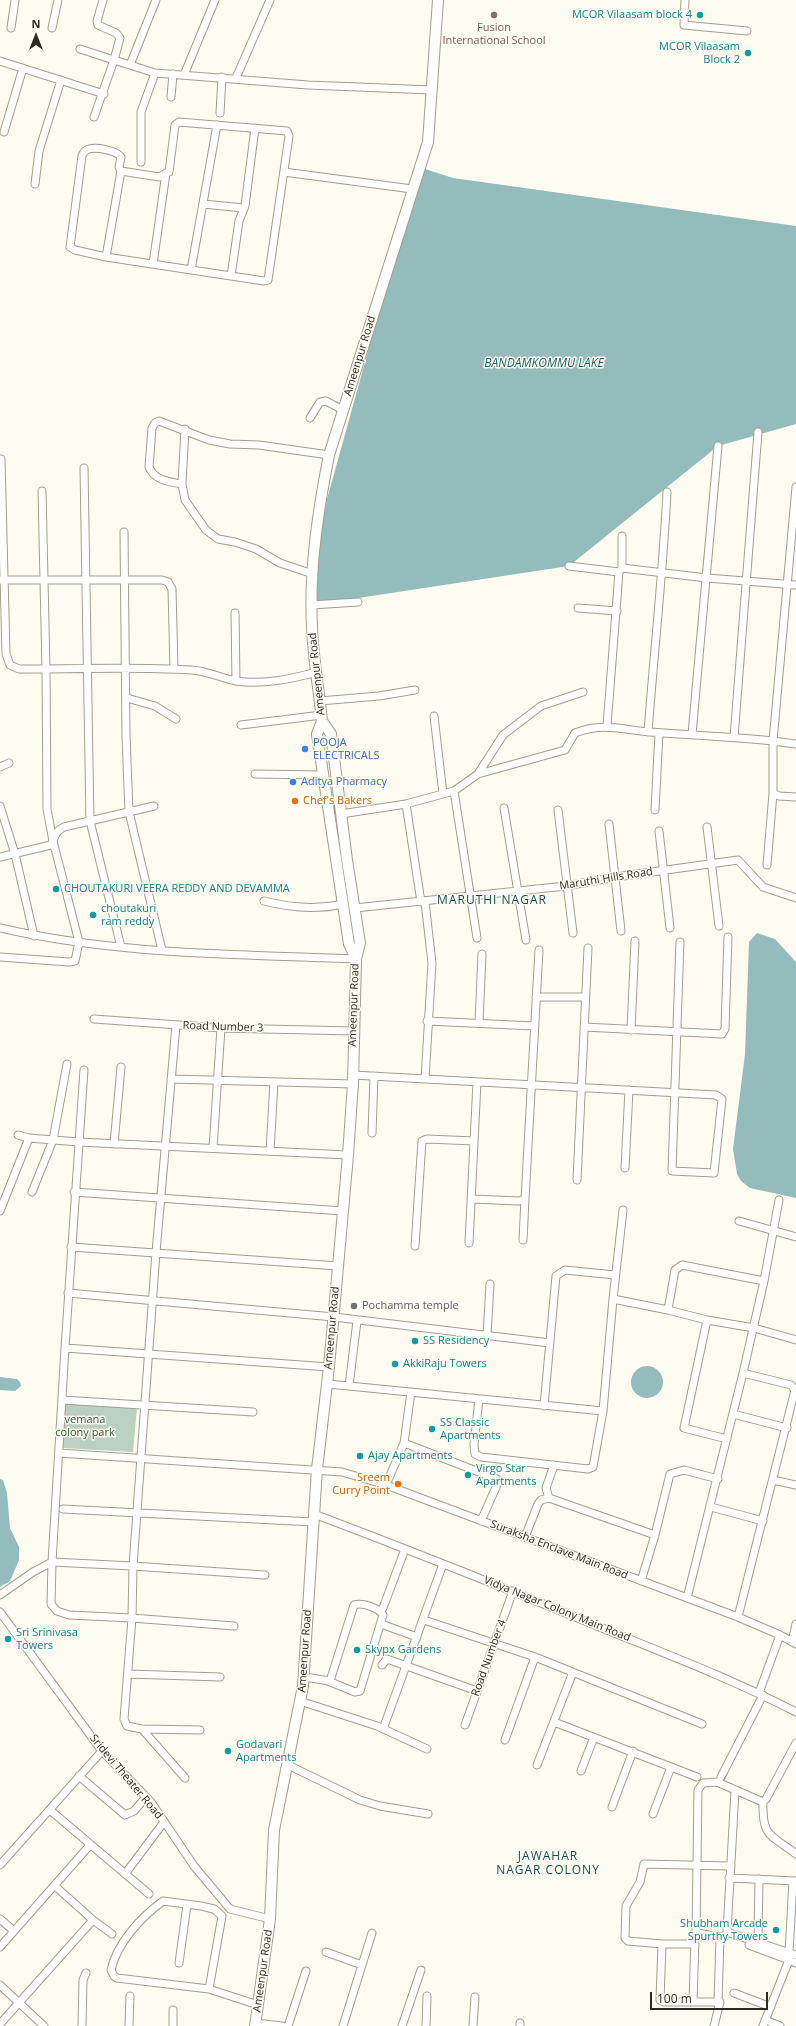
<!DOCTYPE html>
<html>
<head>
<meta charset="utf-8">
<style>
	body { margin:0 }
	#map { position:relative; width:796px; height:2026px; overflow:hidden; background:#fefbf0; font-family:"Open Sans",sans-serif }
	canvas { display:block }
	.north { position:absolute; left:16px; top:16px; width:40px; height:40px; -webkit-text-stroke:3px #fefbf0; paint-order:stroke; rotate:0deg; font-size:11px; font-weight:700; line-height:16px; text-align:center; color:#2d2b24 }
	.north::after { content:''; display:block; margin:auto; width:14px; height:18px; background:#2d2b24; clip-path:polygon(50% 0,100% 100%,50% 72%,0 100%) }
	.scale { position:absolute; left:650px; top:1992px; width:118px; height:18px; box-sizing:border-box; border:2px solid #2d2b24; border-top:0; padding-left:5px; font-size:12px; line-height:14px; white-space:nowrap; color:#2d2b24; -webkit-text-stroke:3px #fefbf0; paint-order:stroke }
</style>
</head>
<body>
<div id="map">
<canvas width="796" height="2026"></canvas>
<div class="north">N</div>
<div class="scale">100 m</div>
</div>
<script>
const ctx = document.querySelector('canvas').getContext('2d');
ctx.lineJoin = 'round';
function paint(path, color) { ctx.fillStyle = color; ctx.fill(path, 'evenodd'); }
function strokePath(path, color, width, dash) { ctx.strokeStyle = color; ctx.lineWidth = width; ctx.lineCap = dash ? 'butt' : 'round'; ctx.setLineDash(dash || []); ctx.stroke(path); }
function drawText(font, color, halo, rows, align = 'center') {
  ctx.font = font + ' "Open Sans",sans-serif'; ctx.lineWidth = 3; ctx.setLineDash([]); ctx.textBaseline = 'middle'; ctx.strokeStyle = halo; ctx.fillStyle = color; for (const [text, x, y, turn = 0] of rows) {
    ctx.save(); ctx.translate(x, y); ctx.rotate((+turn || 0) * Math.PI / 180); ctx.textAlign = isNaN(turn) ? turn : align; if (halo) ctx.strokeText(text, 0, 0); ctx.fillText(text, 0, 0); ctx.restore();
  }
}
const green = new Path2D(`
	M63 1403 137 1408 133 1452 63 1448Z`);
const water = new Path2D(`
	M419 167 453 178 796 226V424L718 446 569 566 312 605 316 539Z
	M757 933 775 939 796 962V1198L750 1188 741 1181 737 1174 733 1149 745 1054 749 942Z
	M631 1382a16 16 0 1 1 32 0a16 16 0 1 1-32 0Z
	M0 1377 17 1379 20 1382 21 1386 15 1391 0 1390Z
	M0 1479 3 1480 7 1493 10 1528 19 1547V1560L10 1581 0 1587Z`);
const street = new Path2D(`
	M685 0 684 25 747 31
	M11 28 15 0
	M52 28 58 0
	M80 49 114 60 120 38 116 33 98 25 97 21 103 0
	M0 61 104 94
	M130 65 156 0
	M184 75 215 0
	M236 78 270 0
	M171 97 173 74
	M220 113 222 77
	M94 117 114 60 155 73 308 85 432 90
	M179 122 287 131 289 136 268 280 264 281 106 257 75 250 70 247 82 156C83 153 85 150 89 149 96 147 116 150 121 157L119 167 121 171 159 177 169 172 175 125Z
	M4 132 23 68
	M141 162V112L155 73
	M284 172 412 189
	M35 184 39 151 61 80
	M203 204 244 208
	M106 257 121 171
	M153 264 166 173
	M191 270 217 125
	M231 276 239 221 245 206 255 128
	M310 418 320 402 326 401 343 410
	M185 429 182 484 185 500 206 530 218 539 235 542 256 549 280 563 313 574
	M1 459 6 654 10 665 19 669H46L42 491
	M84 468 90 821 121 947
	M182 484C169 482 154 480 149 467L152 428 155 423 159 421 209 440 230 444 259 445 329 455
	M796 487 773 741 796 744
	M124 532 126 736 129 812 162 950
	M569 566 619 572
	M622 568V536
	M0 580H162L168 582 172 589 174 669
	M312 605 358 602
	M578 608 617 611
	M235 613 236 681
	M127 698 155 706 176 719
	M320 701 379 696 415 690
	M434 716 443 794
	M241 725 322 715
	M607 726 619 572 622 568 707 578 796 585
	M648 732C654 652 663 572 667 492
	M692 734 718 446
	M734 737 758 432
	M0 767 9 763
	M255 774 322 775
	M478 774 503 735 541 706 583 692
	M454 791 477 938
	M406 804 421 902
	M0 806 15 854 34 936
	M504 808 526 940
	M558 810 573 933
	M655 810 659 733
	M341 814 406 804 454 791 478 774 565 750 575 733C603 722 622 730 650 732 691 735 732 737 773 741V793L779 796 796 797
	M609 824 621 931
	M707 827 719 926
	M659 831 670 928
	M0 857 51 845C56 836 54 832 64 827L154 806
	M767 865 773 793
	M264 901C291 908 316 910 343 904
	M355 908 566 886 616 877 738 860 763 887 796 898
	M0 928C116 955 237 954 356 959
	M0 957 69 962 75 961 79 942 53 841 47 809 46 669C95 668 143 667 192 670 207 671 221 678 236 681 263 685 291 679 317 672
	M536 997H584
	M94 1019 221 1028 353 1031
	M427 1021 534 1026
	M479 1023 482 954
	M176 1025 156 1252 133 1566 132 1618 124 1719 127 1726 142 1729 200 1730
	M584 1027 722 1034 725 1029 728 937
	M631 1030 635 941
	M84 1070 65 1348 52 1562 51 1604 57 1611 69 1615 132 1618 234 1626
	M353 1075C474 1082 595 1088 716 1095L722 1099 714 1173 672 1171C675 1094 677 1018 680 942
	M171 1079 353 1084
	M425 1079 432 963 425 902
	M372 1133 374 1076
	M18 1135 29 1138 79 1142 348 1155
	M114 1144 121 1067
	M213 1148 221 1028
	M270 1151 274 1082
	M625 1168 629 1090
	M577 1180 588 948
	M32 1192 53 1140 67 1064
	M74 1192 343 1211
	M472 1199 519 1201 525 1199 539 950
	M0 1211 29 1138
	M739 1221 796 1237
	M523 1240 525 1199
	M469 1243 477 1082
	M415 1246 422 1141 427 1139 474 1141
	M71 1247 338 1266
	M68 1293 334 1317 550 1343
	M613 1299 668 1310 707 1320 754 1328 796 1340
	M668 1310 675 1270 682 1265 764 1281
	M707 1320 684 1428 727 1439
	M357 1321 349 1386 603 1411
	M487 1335 490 1284
	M65 1348 329 1367
	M327 1384 349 1386
	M479 1399 474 1445 475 1454 481 1457 588 1469 593 1467 603 1411 613 1299 623 1210
	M62 1400 253 1412
	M544 1406 556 1276 565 1270 615 1275
	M733 1414 787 1428
	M404 1443 411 1392
	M59 1453 342 1472 386 1485 738 1617 780 1635 796 1644
	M773 1480 796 1485
	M386 1485 404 1443 497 1479V1485L481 1521
	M549 1498 546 1488 554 1465
	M711 1507 763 1521
	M63 1509 313 1522
	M314 1514C412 1551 510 1590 607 1630 671 1656 734 1680 796 1712
	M525 1537 538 1504 541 1500 549 1498 655 1535
	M641 1581 655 1535 670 1474 684 1470 718 1479
	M0 1595 33 1572 52 1562 133 1566 265 1575
	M687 1598 743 1373 764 1281 779 1200
	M383 1608 405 1549
	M0 1612 102 1751 151 1802 194 1866 230 1909 270 1919
	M738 1617 795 1390 791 1385 743 1373
	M424 1620 535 1657 702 1724
	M381 1624 417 1637
	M792 1642 796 1624
	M382 1665 387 1659 477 1691
	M128 1674 220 1677
	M304 1677 330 1681 354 1605C362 1602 379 1608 383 1615L360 1691 355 1692 328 1681
	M759 1693 780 1635
	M300 1701 377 1726 427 1749
	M554 1722 671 1767 653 1814
	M465 1725 513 1591
	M142 1729 185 1778
	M383 1729 443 1564
	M505 1740 535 1657
	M288 1765 360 1800 380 1806 428 1814
	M537 1765 573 1672
	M671 1767 697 1777
	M581 1771 594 1737
	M79 1776 125 1815 134 1811 146 1797
	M721 1777 763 1695
	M766 1799 796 1743
	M612 1807 633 1751
	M50 1810 149 1894
	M0 1865 102 1751
	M125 1874 164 1822
	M729 1878 796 1881
	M0 1919 14 1931
	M93 1920 112 1934
	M727 1932 796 1955
	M696 1935 698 1790 703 1783 717 1782 763 1802C762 1837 770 1834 796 1854
	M721 1939 724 1937 727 1932 735 1791
	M758 1941 759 1879
	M662 1944 628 1941 625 1938 626 1906 640 1882 644 1864 729 1866
	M695 1944H662L660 2000 664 2002H720L714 2026
	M749 1945 789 1960
	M0 1947 90 1845
	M326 1952 362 1965
	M789 1953 793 1881
	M179 1963 187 1905
	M0 1985 44 2026
	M209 1989 222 1916 214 1909 201 1906 163 1901C141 1917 117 1943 111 1970L114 1976 117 1978 209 1989 258 2005
	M734 1993 771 2007
	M693 2002 695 1938 698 1933 720 1937 718 2002
	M765 2020 780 2026
	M255 2023 282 2026
	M0 2024 93 1920 55 1886
	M82 2026 83 1980 86 1973
	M129 2026 130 1996
	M173 2026V2010
	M288 2026 306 1971
	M343 2026 372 1933
	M402 2026 421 1970
	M426 2026 427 1996
	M473 2026 475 1997
	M520 2026V2023
	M763 2026 789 1960 796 1963`);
const secondary = new Path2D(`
	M322 721 331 734 347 860 360 943 356 959
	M255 2026 270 1919 274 1830 303 1686 317 1469 329 1367 348 1155 353 1084 356 959 349 944 317 734 322 721C319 690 313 658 312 627 309 569 318 511 329 455L428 142 438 0`);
const markers = [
	[494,15,4,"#8d6e63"],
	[700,15,4,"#0f9aa8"],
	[748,53,4,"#0f9aa8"],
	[305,749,4,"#3f7fe0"],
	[293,782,4,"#3f7fe0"],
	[295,801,4,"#e8710a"],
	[56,889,4,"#0f9aa8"],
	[93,915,4,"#0f9aa8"],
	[354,1306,4,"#6b7280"],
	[415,1341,4,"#0f9aa8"],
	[395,1364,4,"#0f9aa8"],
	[432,1429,4,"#0f9aa8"],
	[360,1456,4,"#0f9aa8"],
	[468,1475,4,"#0f9aa8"],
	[398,1484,4,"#e8710a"],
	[8,1639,4,"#0f9aa8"],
	[357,1650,4,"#0f9aa8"],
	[228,1751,4,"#0f9aa8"],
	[776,1930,4,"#0f9aa8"]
];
const cultureNames = [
	["MCOR Vilaasam block 4",692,15,"right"],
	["MCOR Vilaasam",740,47,"right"],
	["Block 2",740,60,"right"],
	["CHOUTAKURI VEERA REDDY AND DEVAMMA",64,889],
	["choutakuri",101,909],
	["ram reddy",101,922],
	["SS Residency",423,1341],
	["AkkiRaju Towers",403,1364],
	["SS Classic",440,1423],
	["Apartments",440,1436],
	["Ajay Apartments",368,1456],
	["Virgo Star",476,1469],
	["Apartments",476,1482],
	["Sri Srinivasa",16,1633],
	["Towers",16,1646],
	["Skypx Gardens",365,1650],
	["Godavari",236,1745],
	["Apartments",236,1758],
	["Shubham Arcade",768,1924,"right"],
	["Spurthy Towers",768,1937,"right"]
];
const educationNames = [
	["Fusion",494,28],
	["International School",494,41]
];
const streetNames = [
	["Ameenpur Road",360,356,-73],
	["Ameenpur Road",317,674,-96],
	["Maruthi Hills Road",606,879,-9],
	["Ameenpur Road",354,1005,-88],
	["Road Number 3",223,1027,2],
	["Ameenpur Road",332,1328,-85],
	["Suraksha Enclave Main Road",559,1550,21],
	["Vidya Nagar Colony Main Road",557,1609,22],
	["Ameenpur Road",305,1651,-86],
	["Road Number 4",489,1658,-70],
	["Sridevi Theater Road",126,1777,50],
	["Ameenpur Road",263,1971,-82]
];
const shopNames = [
	["POOJA",313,743],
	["ELECTRICALS",313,756],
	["Aditya Pharmacy",301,782]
];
const foodNames = [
	["Chef's Bakers",303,801],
	["Sreem",390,1478,"right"],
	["Curry Point",390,1491,"right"]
];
const worshipNames = [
	["Pochamma temple",362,1306]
];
const parkNames = [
	["vemana",85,1420],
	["colony park",85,1433]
];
const waterNames = [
	["BANDAMKOMMU LAKE",544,364]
];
const neighbourhoodNames = [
	["MARUTHI NAGAR",492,901],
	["JAWAHAR",548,1857],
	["NAGAR COLONY",548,1871]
];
paint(green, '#bbd0c1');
paint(water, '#95bcbd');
strokePath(street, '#a39e8c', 9);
strokePath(secondary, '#a39e8c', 12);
strokePath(street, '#fff', 7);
strokePath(secondary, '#fff', 10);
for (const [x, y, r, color] of markers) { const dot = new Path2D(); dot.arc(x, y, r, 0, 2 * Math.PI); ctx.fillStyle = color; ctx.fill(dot); strokePath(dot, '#fefbf0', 1.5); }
drawText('11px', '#0d838f', '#fefbf0', cultureNames, 'left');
drawText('11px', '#785e54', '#fefbf0', educationNames);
drawText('11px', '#2d2b24', '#fefbf0', streetNames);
drawText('11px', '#366cbe', '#fefbf0', shopNames, 'left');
drawText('11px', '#c56008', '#fefbf0', foodNames, 'left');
drawText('11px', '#5b616d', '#fefbf0', worshipNames, 'left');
drawText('11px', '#2a583b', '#fefbf0', parkNames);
drawText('italic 12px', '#166467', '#fefbf0', waterNames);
ctx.letterSpacing = '1px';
drawText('12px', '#125053', '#fefbf0', neighbourhoodNames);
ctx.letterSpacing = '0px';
</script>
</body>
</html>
